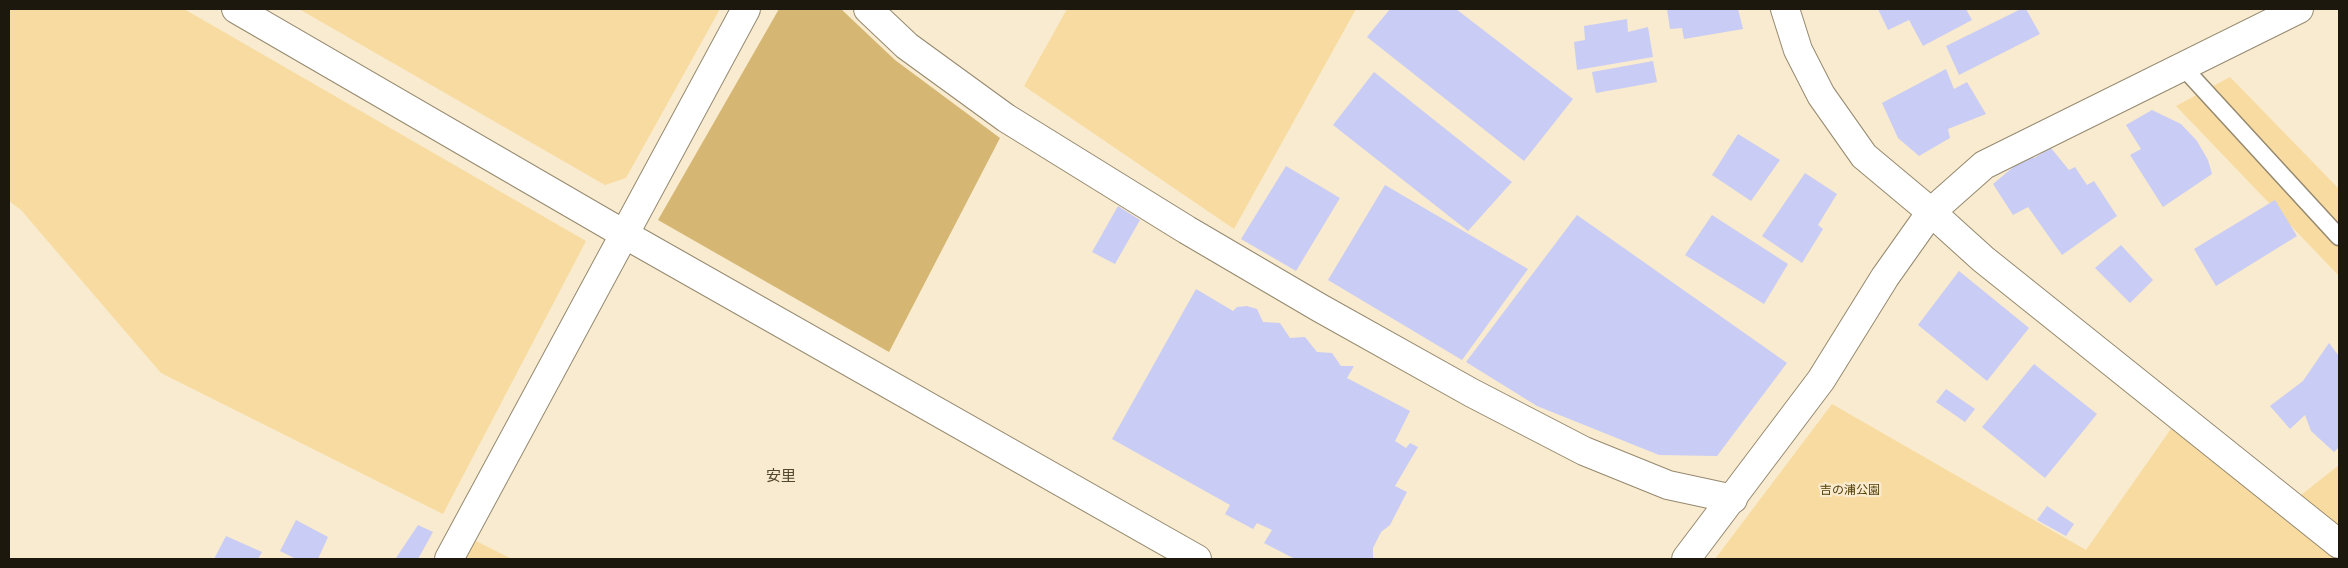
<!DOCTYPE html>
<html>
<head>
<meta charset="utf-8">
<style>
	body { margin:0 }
	#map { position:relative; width:2348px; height:568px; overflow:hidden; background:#f9ebcf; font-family:Overpass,sans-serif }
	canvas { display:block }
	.frame { position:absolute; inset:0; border:10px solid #1d180e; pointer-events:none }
</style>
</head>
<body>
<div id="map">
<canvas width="2348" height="568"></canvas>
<div class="frame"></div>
</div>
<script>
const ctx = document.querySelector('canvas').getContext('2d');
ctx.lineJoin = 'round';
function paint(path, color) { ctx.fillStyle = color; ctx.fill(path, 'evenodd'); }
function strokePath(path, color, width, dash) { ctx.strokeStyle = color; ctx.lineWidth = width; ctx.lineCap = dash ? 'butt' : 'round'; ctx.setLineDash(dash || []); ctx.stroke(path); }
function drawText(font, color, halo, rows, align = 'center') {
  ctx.font = font + ' Overpass,"Noto Sans JP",sans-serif'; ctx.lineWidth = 4.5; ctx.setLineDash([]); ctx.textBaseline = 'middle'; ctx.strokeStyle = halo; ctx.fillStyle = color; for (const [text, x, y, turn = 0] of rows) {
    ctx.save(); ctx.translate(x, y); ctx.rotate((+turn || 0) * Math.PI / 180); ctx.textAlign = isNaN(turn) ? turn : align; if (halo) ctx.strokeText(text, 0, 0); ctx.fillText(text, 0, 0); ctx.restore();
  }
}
const green = new Path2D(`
	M9 9H184L586 241 443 514 161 373 21 210 9 201Z
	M299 9H720L626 178 605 185Z
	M1067 9H1356L1234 229 1024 86Z
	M2230 77 2339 189V276L2176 106Z
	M1832 404 2086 550 2180 416 2296 499 2339 465V559H1715Z
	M472 539 512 559H461Z`);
const forest = new Path2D(`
	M779 9H841L895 60 1000 138 889 352 658 220Z`);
const building = new Path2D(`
	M1390 9H1456L1573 99 1524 161 1367 37Z
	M1667 9H1738L1743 29 1684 39 1682 28 1670 29Z
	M1878 9H1966L1972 20 1923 46 1909 20 1888 30Z
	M2021 9H2026L2040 34 1959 75 1946 46Z
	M1627 19 1628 32 1648 27 1653 57 1577 70 1574 42 1585 40 1584 26Z
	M1653 61 1657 82 1596 93 1592 72Z
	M1946 69 1954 89 1967 82 1986 114 1948 129 1950 138 1919 156 1898 138 1882 103Z
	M1374 72 1512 182 1468 231 1333 125Z
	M2152 110 2181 124 2197 141 2208 160 2212 174 2163 207 2130 155 2141 149 2126 125Z
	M1738 134 1780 160 1751 201 1712 175Z
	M2051 148 2069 170 2075 167 2087 185 2094 181 2117 216 2062 255 2028 207 2013 215 1993 184 2029 154 2034 158Z
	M1286 166 1340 198 1296 271 1241 239Z
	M1805 173 1837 194 1818 225 1823 229 1802 263 1762 236Z
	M1385 185 1528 269 1462 360 1328 280Z
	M2275 200 2297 236 2216 286 2194 249Z
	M1118 206 1140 220 1115 264 1092 252Z
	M1577 215 1787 363 1717 456 1659 455 1537 406 1466 362Z
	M1712 215 1788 264 1764 304 1685 255Z
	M2121 245 2153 280 2130 303 2095 268Z
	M1959 271 2029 328 1987 381 1918 325Z
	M1196 289 1233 311 1237 307 1247 306 1257 309 1263 322 1280 323 1290 338 1305 337 1317 352 1332 353 1341 366H1354L1347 378 1410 411 1395 441 1406 448 1410 443 1418 447 1395 486 1407 492 1390 525 1381 532 1373 548V559H1295L1264 543 1272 530 1257 523 1253 529 1225 514 1230 505 1112 439Z
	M2329 343 2339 356V447L2334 452 2311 431 2305 415 2290 429 2270 406 2303 381Z
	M2034 364 2097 414 2045 478 1982 427Z
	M1946 389 1975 409 1965 422 1936 402Z
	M2047 506 2074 524 2066 536 2037 520Z
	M296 520 328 537 318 559H296L280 551Z
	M418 525 433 532 418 559 396 558Z
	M226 536 262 552 258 559H214Z`);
const service = new Path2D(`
	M2182 66 2339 237`);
const minor = new Path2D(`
	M236 9 624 234 1197 559
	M868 9 907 46 1006 118 1187 230 1320 308 1472 393 1584 451 1668 485 1733 499
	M449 559 746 9`);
const tertiary = new Path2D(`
	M1785 9 1798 50 1821 95 1864 156 1931 212 1983 259 2339 544
	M1686 559 1821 380 1885 277 1931 212 1984 165 2299 9`);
const parkNames = [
	["吉の浦公園",1850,492]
];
const quarterNames = [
	["安里",781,478]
];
paint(green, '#f8dba0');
paint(forest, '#d5b673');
paint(building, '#c9ccf4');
strokePath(service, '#95896f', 19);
strokePath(minor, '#95896f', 30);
strokePath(tertiary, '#95896f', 30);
strokePath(service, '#fff', 16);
strokePath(minor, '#fff', 28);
strokePath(tertiary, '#fff', 28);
drawText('12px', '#56410b', '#f9ebcf', parkNames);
drawText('15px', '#52472f', '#f9ebcf', quarterNames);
</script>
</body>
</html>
